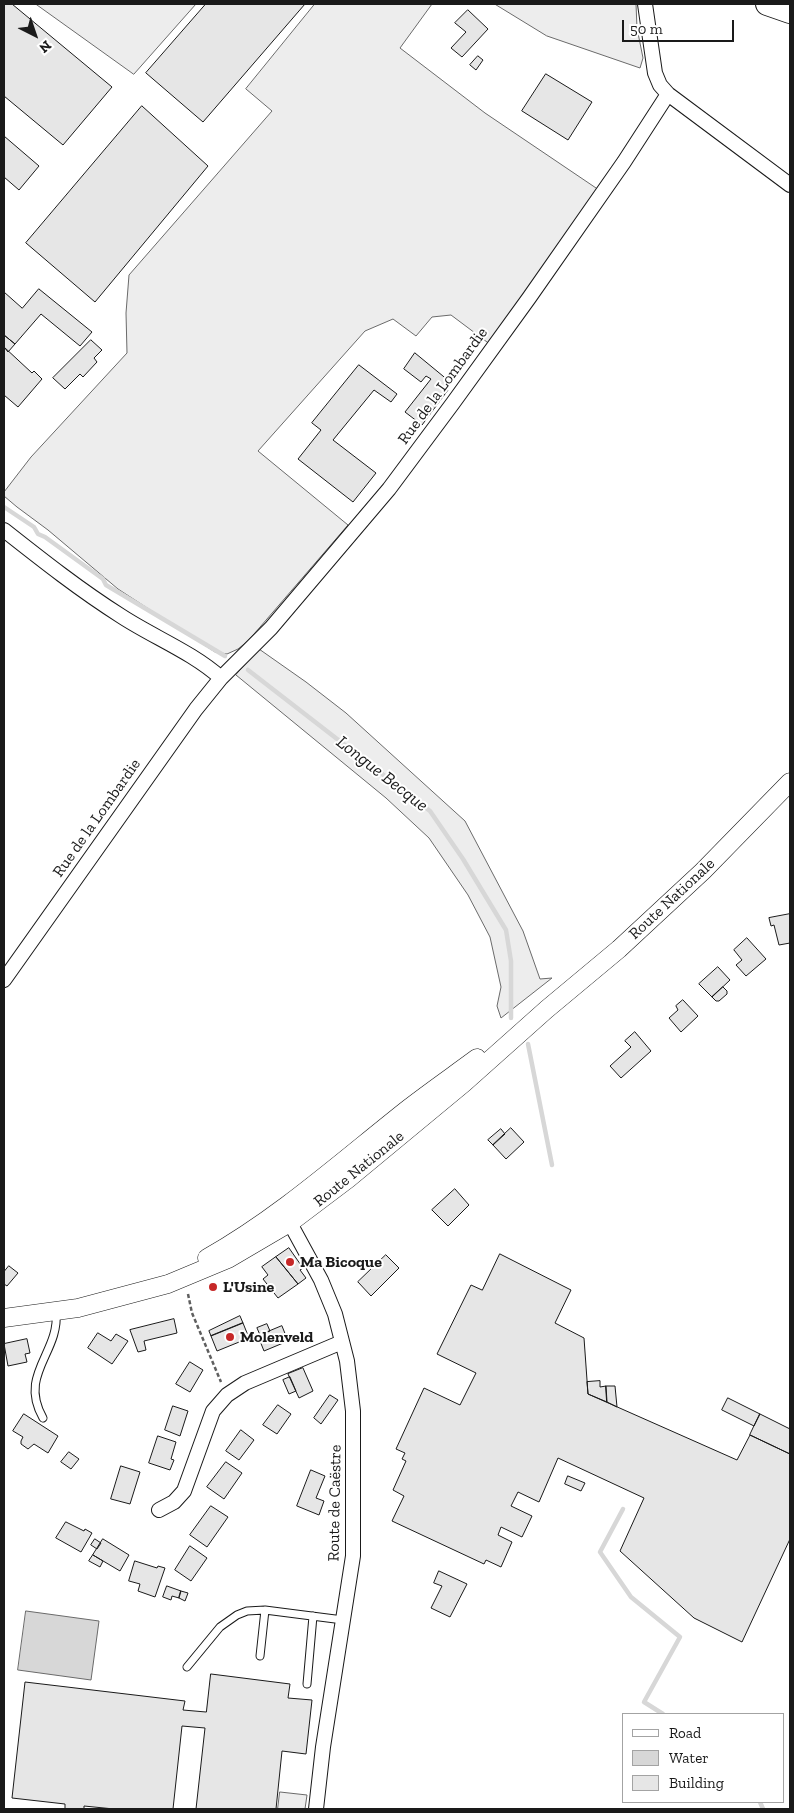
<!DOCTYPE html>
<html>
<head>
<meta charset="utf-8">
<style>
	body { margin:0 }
	#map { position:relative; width:794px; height:1813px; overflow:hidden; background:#fff; font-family:"Zilla Slab",serif }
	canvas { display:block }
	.frame { position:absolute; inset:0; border:5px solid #1a1a1a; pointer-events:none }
	.legend { position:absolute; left:622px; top:1713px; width:162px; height:90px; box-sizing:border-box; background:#fff; border:1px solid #a3a3a3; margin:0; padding:6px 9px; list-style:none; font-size:15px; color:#1a1a1a }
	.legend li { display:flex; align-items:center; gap:10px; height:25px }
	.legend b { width:25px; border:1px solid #a3a3a3 }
	.north { position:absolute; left:10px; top:10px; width:50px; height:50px; -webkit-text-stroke:4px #fff; paint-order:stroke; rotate:139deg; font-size:14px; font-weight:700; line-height:20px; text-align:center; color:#1a1a1a }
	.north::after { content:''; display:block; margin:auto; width:18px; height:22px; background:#1a1a1a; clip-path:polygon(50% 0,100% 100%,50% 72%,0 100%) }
	.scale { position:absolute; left:622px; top:20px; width:112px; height:22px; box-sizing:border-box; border:2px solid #1a1a1a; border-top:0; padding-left:6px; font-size:15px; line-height:18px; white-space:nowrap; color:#1a1a1a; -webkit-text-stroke:4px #fff; paint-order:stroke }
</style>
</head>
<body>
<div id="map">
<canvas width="794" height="1813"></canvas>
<div class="frame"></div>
<ul class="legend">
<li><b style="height:6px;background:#fff"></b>Road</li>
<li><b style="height:14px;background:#d7d7d7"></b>Water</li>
<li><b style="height:14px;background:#e6e6e6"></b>Building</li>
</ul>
<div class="north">N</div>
<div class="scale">50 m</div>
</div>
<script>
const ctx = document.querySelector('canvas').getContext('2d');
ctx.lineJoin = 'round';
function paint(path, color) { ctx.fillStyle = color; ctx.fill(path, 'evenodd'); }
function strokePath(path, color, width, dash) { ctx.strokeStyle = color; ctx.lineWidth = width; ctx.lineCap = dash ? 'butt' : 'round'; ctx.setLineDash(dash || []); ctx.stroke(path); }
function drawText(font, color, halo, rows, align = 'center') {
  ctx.font = font + ' "Zilla Slab",serif'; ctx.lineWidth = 4; ctx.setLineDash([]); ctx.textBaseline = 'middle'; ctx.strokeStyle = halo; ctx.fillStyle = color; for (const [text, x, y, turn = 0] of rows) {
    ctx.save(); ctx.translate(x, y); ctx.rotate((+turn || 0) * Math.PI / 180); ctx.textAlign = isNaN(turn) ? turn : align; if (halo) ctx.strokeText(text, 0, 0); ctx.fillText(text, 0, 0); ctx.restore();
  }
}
const built = new Path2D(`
	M36 4H196L134 74Z
	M315 4H432L400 48 485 113 599 190 491 345 451 315 432 317 416 336 393 319 365 331 258 451 348 525 248 641 238 649 227 654 215 652 118 589 48 530 17 507 4 496V492L31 457 127 353 126 313 129 275 272 111 246 89Z
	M495 4H636L637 28 643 58 640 68 547 36Z
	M259 649 306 682 346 713 465 821 523 931 540 979 552 978 501 1018 497 1006 501 987 490 937 468 895 429 838 386 798 236 675Z
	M280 1792 307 1795 305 1809H278Z`);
const water = new Path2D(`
	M26 1611 99 1621 91 1680 18 1670Z`);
const stream = new Path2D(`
	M4 507 34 527 38 534 45 537 103 579 106 585 225 656
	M248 670 430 811 463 859 506 930 511 961V1018
	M528 1044 552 1165
	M623 1509 600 1552 631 1597 680 1637 644 1702 663 1714
	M760 1802 763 1809`);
const building = new Path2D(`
	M4 4H12L112 87 63 145 4 96Z
	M206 4H305L203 122 146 73Z
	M468 10 488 29 462 57 451 48 466 32 455 23Z
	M478 56 483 60 476 70 470 65Z
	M546 74 592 102 568 140 522 111Z
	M142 106 208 166 95 302 26 243Z
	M4 136 39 166 19 190 4 177Z
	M39 289 92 332 80 346 41 314 15 344 4 335V292L22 308Z
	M4 335 15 344 8 352 4 347Z
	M91 340 102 350 94 358 97 362 83 377 80 374 65 389 53 378Z
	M4 347 32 373 34 371 42 379 18 407 4 395Z
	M415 353 449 381 444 388 448 390 422 425 405 412 431 379 426 376 421 382 404 369Z
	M359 365 397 394 391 402 374 390 333 440 376 473 353 502 298 459 321 430 312 423Z
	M790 914V943L779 945 774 925 771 926 769 918Z
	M747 938 766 959 746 976 736 965 742 960 734 950Z
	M718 967 730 980 712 997 699 984Z
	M723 987 727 991V994L719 1001H716L712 997Z
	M683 1000 698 1016 681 1032 669 1018 678 1010 676 1006Z
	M635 1032 651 1051 621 1078 610 1066 631 1047 625 1041Z
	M511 1128 524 1142 506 1159 493 1145Z
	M501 1129 505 1134 493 1145 488 1140Z
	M455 1189 469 1205 448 1226 432 1210Z
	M289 1248 303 1268 300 1270 306 1278 298 1284 276 1257Z
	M500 1254 571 1290 555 1323 584 1338 588 1394 737 1460 750 1435 790 1454V1539L742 1642 694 1618 620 1551 644 1498 558 1458 539 1502 518 1492 511 1506 532 1516 522 1537 501 1527 498 1535 512 1542 501 1567 486 1560 484 1564 392 1521 404 1496 393 1490 406 1461 402 1459 405 1453 396 1449 424 1388 460 1405 476 1373 437 1354 471 1285 482 1290Z
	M386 1255 399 1268 371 1296 358 1282Z
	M276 1257 298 1284 278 1298 263 1279 268 1275 262 1267Z
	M9 1266 18 1273 7 1286 4 1284V1272Z
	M240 1316 243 1323 211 1336 209 1331Z
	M174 1319 177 1333 144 1341 146 1350 138 1352 130 1330Z
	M243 1323 249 1338 217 1351 211 1336Z
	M267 1324 270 1331 260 1335 257 1328Z
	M282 1326 288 1341 264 1351 258 1336Z
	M98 1333 111 1341 116 1334 128 1341 112 1364 88 1348Z
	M27 1339 30 1353 25 1354 27 1362 8 1366 4 1344Z
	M190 1362 203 1370 190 1392 176 1384Z
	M303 1368 313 1391 299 1398 288 1374Z
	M290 1377 296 1391 289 1394 283 1380Z
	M600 1381V1387L606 1386 607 1402 588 1394 587 1382Z
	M606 1386H615L617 1407 607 1402Z
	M330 1395 338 1400 321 1424 314 1418Z
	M728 1398 760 1414 754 1426 722 1410Z
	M278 1405 291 1414 277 1434 263 1425Z
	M173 1406 188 1411 180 1436 165 1430Z
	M24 1414 58 1436 48 1453 34 1444 28 1449 21 1444V1441L23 1437 13 1431Z
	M760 1414 790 1429V1454L750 1435Z
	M241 1430 254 1440 239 1460 226 1451Z
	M158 1436 176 1442 171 1459 174 1460 170 1470 149 1463Z
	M69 1452 79 1459 71 1469 61 1462Z
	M226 1462 242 1473 224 1499 207 1487Z
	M121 1466 140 1472 130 1504 111 1499Z
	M311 1470 325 1476 316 1498 324 1501 319 1515 297 1506Z
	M568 1476 585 1483 581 1491 565 1484Z
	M211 1506 228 1517 207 1547 190 1535Z
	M66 1522 84 1531 85 1529 92 1533 81 1552 56 1538Z
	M95 1539 101 1543 97 1549 91 1545Z
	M103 1539 129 1555 120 1571 93 1555Z
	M190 1546 207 1558 191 1581 175 1570Z
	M93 1555 103 1561 100 1567 89 1561Z
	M135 1561 157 1568 158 1566 165 1568 155 1597 138 1591 140 1584 129 1581Z
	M439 1571 467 1584 450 1617 431 1608 442 1586 434 1583Z
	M167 1586 181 1591 179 1598 172 1596 171 1600 163 1597Z
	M181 1591 188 1593 185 1601 179 1598Z
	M211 1674 290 1684 288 1698 312 1700 306 1754 282 1751 276 1809H196L205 1728 182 1726 173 1809H114L84 1806V1809H65V1804L12 1798 25 1682 185 1701 183 1710 206 1712Z`);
const path = new Path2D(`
	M188 1294 192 1313 221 1382`);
const service = new Path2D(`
	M43 1418C18 1374 60 1353 56 1312
	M260 1656 265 1610
	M187 1667 220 1627 237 1615 247 1611 265 1610 343 1620
	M307 1684 313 1616`);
const minor = new Path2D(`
	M645 4 655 73 660 85 668 94 790 185
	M4 530C42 560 80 590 121 616 153 637 192 652 221 678
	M4 980 196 709 221 678 271 628 389 489 453 403 529 298 624 162 668 94
	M285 1214 321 1280 335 1314 347 1361 353 1411V1556L323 1747 316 1809
	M159 1510 174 1502 184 1491 213 1411 227 1395 245 1383 342 1342`);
const tertiary = new Path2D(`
	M207 1258C280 1217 343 1160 409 1108 431 1091 454 1075 477 1058
	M4 1318 78 1308 168 1284 228 1259 291 1222 348 1179 464 1083 547 1009 619 949 703 871 790 782`);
const trunk = new Path2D(`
	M767 4 790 12`);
const markers = [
	[290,1262,5,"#c62828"],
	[213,1287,5,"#c62828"],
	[230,1337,5,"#c62828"]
];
const streetNames = [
	["Rue de la Lombardie",443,386,-54],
	["Rue de la Lombardie",97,818,-55],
	["Route Nationale",672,899,-43],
	["Route Nationale",359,1169,-39],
	["Route de Caëstre",335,1503,-89]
];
const poiNames = [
	["Ma Bicoque",300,1262],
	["L'Usine",223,1287],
	["Molenveld",240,1337]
];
const waterNames = [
	["Longue Becque",382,774,38]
];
paint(built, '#ededed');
strokePath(built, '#6a6a6a', 1);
paint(water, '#d7d7d7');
strokePath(water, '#6a6a6a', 1);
strokePath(stream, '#d7d7d7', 4.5);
paint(building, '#e6e6e6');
strokePath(building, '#1a1a1a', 1);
strokePath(service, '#1a1a1a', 9);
strokePath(minor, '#1a1a1a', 16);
strokePath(tertiary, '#1a1a1a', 19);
strokePath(trunk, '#1a1a1a', 24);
strokePath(path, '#5f5f5f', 2.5, [4, 2.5]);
strokePath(service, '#fff', 7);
strokePath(minor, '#fff', 14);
strokePath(tertiary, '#fff', 18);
strokePath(trunk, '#fff', 22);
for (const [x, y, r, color] of markers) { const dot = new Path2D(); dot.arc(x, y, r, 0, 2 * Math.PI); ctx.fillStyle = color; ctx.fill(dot); strokePath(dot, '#fff', 2); }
drawText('16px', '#1a1a1a', '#fff', streetNames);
drawText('bold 16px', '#1a1a1a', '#fff', poiNames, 'left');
drawText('italic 18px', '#1a1a1a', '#fff', waterNames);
</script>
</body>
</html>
